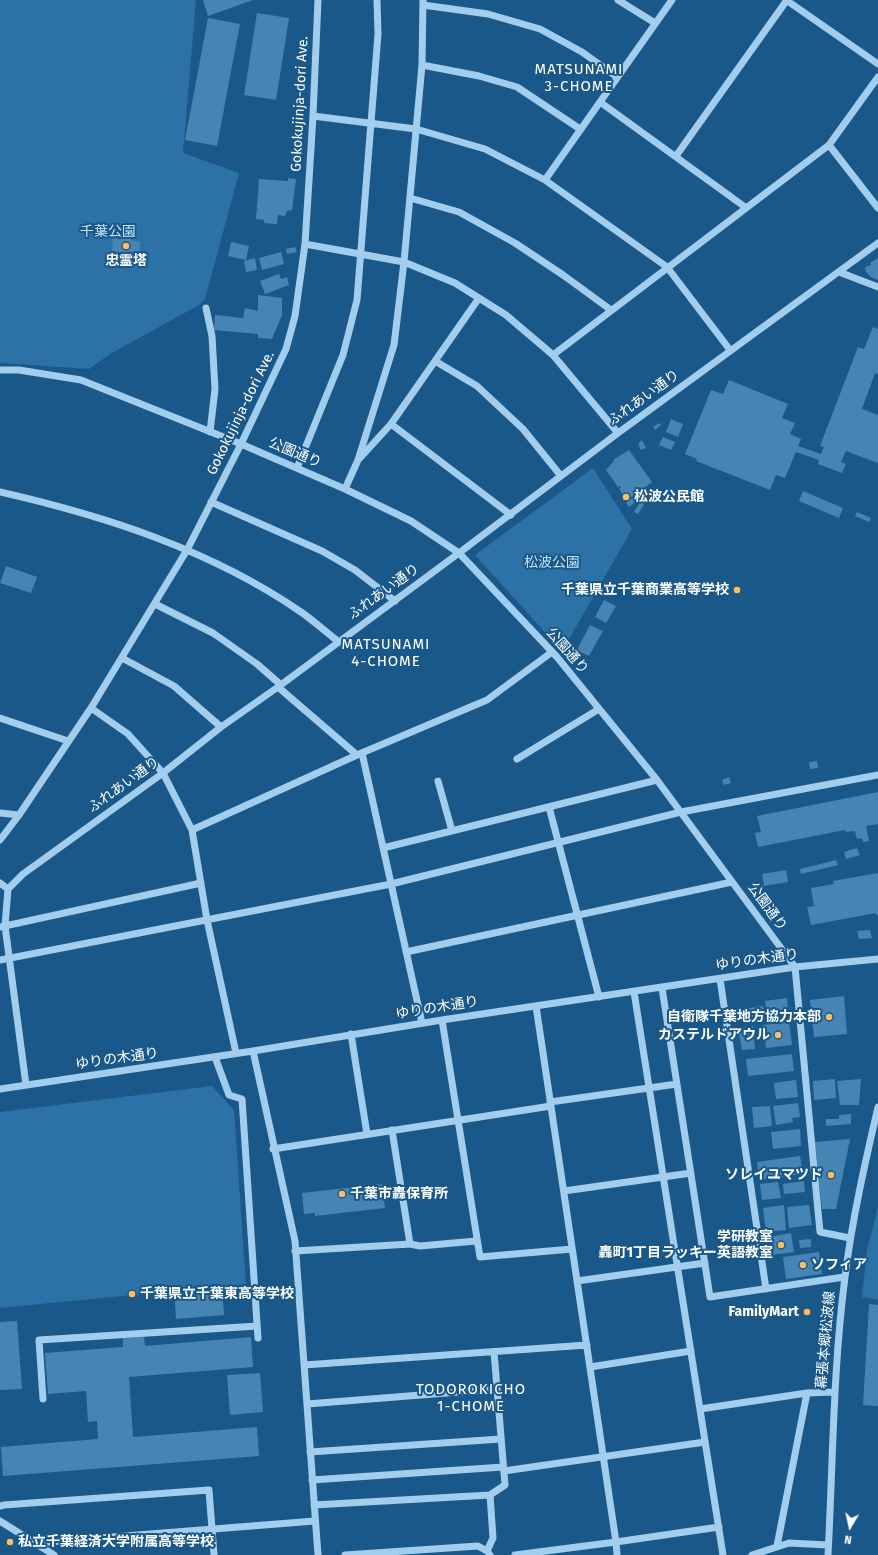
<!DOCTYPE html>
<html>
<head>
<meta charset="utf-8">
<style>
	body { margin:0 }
	#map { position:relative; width:878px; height:1555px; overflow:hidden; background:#195889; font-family:"Fira Sans",sans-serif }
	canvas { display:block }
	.north { position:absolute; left:830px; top:1507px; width:40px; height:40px; -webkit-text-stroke:3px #195889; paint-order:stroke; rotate:189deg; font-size:11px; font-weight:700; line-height:16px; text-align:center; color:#fff }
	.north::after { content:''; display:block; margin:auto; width:14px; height:18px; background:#fff; clip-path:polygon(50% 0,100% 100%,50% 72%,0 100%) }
</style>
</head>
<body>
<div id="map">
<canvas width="878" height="1555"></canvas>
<div class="north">N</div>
</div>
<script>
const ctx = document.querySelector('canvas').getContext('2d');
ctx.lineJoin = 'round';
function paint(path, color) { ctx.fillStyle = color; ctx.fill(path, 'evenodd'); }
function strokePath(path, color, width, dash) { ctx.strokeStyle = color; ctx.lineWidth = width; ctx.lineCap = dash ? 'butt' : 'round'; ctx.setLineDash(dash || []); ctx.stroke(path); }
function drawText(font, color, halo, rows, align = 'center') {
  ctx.font = font + ' "Fira Sans","Noto Sans JP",sans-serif'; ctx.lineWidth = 4; ctx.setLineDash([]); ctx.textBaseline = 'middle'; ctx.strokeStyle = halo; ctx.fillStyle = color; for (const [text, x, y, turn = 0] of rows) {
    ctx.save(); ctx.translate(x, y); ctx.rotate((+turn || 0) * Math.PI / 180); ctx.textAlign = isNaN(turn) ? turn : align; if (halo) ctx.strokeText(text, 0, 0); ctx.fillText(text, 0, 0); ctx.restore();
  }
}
const green = new Path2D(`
	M0 0H196L183 153 239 173 205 299 199 305 110 354 89 369 0 363Z
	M593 468 632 529 562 651 475 555Z
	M212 1086 234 1110 246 1284 0 1308V1112Z
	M878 1207V1300L862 1297 867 1250Z`);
const building = new Path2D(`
	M203 0H253L208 16Z
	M257 13 289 18 276 100 244 95Z
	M208 18 240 24 217 146 185 140Z
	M288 178 296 179 292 210 287 211 285 216 278 215 277 224 264 223V220L256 219 259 179 288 181Z
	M120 234 132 235 131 240 140 242V254L112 251 113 238 119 239Z
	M231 242 249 246 246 260 228 256Z
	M295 247 297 252 287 254 286 249Z
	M281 252 284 264 262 270 259 258Z
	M255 258 257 270 246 272 244 261Z
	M878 258V280L871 277 866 272 865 267 871 265 870 263Z
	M279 274 281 279 287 277 289 285 265 294 260 281Z
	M258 295 282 298V315L272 339 258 338V334L214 330 215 315 243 318 245 308 258 311Z
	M873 327 878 329V374L875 373 862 409 878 415V463L846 451 841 462 846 464 842 473 818 464 819 460 796 452 785 478 776 475 770 490 696 461 697 459 685 454 711 390 723 394 729 380 788 404 782 418 795 423 790 434 801 439 798 446 821 454 824 447 820 446 858 347 864 349Z
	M671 419 683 424 678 437 666 432Z
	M659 423 661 425 655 430 653 427Z
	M663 437 675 442 671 450 659 445Z
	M642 440 646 448 641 450 638 444Z
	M629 450 652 482 629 499 627 494 624 496 619 489 621 488 620 486 618 487 606 470 614 461 613 460Z
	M803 491 843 508 839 518 799 501Z
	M635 496 638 500 629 507 626 503Z
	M642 499 646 501 638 514 634 512Z
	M857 512 871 518 869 522 855 516Z
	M6 566 37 577 31 593 0 583Z
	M604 600 616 606 606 623 595 617Z
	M590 625 603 631 589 656 577 650Z
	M817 761 818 768 810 769 809 762Z
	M729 777 731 783 724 785 722 780Z
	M878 792V824L866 826 869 841 863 842 862 838 857 839 855 831 846 832 845 830 758 847 755 833 761 832 757 816Z
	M857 848 860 855 846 859 844 852Z
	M836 860 838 865 801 874 800 869Z
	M786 870 788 882 764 886 762 874Z
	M878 873V915H876V913L811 925 807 907 814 906 811 888 834 884 833 881Z
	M870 930 872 938 859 939 857 931Z
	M844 996 847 1034 814 1037 810 1000Z
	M787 998 788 1011 767 1014 765 1001Z
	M763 1006 765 1015 736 1019 735 1010Z
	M789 1022 792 1045 766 1048 763 1025Z
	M753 1026 755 1049 742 1050 738 1029Z
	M792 1054 794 1071 748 1076 746 1059Z
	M835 1079 836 1098 814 1100 813 1081Z
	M861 1079 859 1105H840L837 1081Z
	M796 1080 798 1097 776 1099 774 1083Z
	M798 1103 800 1117 792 1118 793 1122 776 1125 773 1106Z
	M770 1106 772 1126 754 1128 752 1107Z
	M851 1114V1124L826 1126V1119H839V1115Z
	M800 1129 801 1146 773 1149 771 1132Z
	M850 1139 836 1209H822L815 1142Z
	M800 1156 803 1174 759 1180 757 1162Z
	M804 1181 805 1192 784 1194 783 1184Z
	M778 1182 781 1198 762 1200 760 1184Z
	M382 1184 385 1208 315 1216V1213L304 1214 302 1193Z
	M784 1205 786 1230 766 1232 763 1208Z
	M809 1205 812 1225 789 1228 787 1207Z
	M791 1233 794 1252 772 1255 769 1237Z
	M811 1239V1247L800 1248 799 1240Z
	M819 1252 822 1274 786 1279 783 1257Z
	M222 1285 224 1315 176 1319 174 1289Z
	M869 1304 878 1305V1406L863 1405Z
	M17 1321 22 1389 0 1390V1322Z
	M144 1337 145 1346 251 1337 253 1367 129 1377 133 1437 257 1427 259 1456 3 1476 1 1447 98 1439 97 1421 88 1422 86 1391 48 1394 45 1353 123 1347V1338Z
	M260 1373 263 1412 230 1415 227 1375Z`);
const minor = new Path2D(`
	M618 0 655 23
	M786 0 878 64
	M423 5 488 14 540 29 582 52 617 77
	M422 65 479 76 517 87 580 129
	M600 102 745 207
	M313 116 416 129 485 149 545 180 667 267 730 350
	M829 145 878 208
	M676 156 787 0
	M545 180 672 0
	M410 198 459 212 515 243 563 275 611 310
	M305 244 404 262 455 283 506 315 553 355 618 433
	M839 272 878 287
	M206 308 212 336 215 389 210 432
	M553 355 829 145 878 77
	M435 361 477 386 523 429 561 476
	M0 370H19L81 380 241 444 345 489 411 521 459 553 557 657 657 780 795 967 820 1232 850 1238
	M391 424 511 515
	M360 458 391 424 479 298
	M297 468 343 355 357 300 378 34 377 0
	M345 489 358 460 394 345 404 262 422 65 423 0
	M0 492C105 516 211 550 301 612 314 621 326 632 339 642
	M211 502 322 551 355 570 395 601
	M155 604 213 633 257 664 281 685
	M122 658 174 686 221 727
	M278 687 357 755
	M0 718 68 741
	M362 753 422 1023
	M517 759 599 709
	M438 781 452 831
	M549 807 599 997
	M0 813 19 815
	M192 830 357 755 487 700 552 652
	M0 840 19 815 91 708
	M383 848 657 780
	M0 883 8 889
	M0 927 201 883
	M406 952 732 882
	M0 960 391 884 681 812 878 775
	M720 979 766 1289
	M662 988 710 1297 844 1277
	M634 992 723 1555
	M536 1006 616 1542 617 1555
	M442 1020 480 1257 572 1249
	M351 1034 367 1134
	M253 1051 295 1241 318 1555
	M236 1053 207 920 192 830 163 773 128 734 91 708 187 550 241 444 286 349 295 316 305 244 313 116 318 0
	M215 1057 229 1095 242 1099 258 1338
	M26 1085 5 926 8 889 23 874 163 773 221 727 278 687 459 553 618 433 878 243
	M0 1089 253 1051 442 1020 795 967 878 959
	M550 1102 677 1084
	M392 1130 410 1244
	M273 1149 551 1106
	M564 1191 691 1173
	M295 1251 410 1244 420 1246 476 1241
	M577 1281 705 1263
	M304 1365 587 1345
	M590 1367 691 1351
	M43 1399 39 1340 257 1326
	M307 1404 497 1389
	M700 1409 807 1393 835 1392
	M310 1452 501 1439
	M504 1471 705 1442
	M312 1480 503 1467
	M314 1505 490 1495 505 1485 494 1352
	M0 1506 4 1505 209 1490 214 1555
	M0 1521 54 1555
	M36 1543 315 1521
	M777 1546 807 1393
	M487 1551 493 1538 490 1495
	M345 1555 478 1546 487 1551 490 1555
	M515 1555 616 1542 719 1527
	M752 1555 789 1543 828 1545
	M828 1555C833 1462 833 1369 845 1277 852 1220 865 1163 878 1107`);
const markers = [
	[126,246,4,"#ffbc5e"],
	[626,497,4,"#ffbc5e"],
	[737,590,4,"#ffbc5e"],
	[829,1017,4,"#ffbc5e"],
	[778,1035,4,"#ffbc5e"],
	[831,1175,4,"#ffbc5e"],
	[342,1194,4,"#ffbc5e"],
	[781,1245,4,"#ffbc5e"],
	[803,1265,4,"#ffbc5e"],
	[132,1294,4,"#ffbc5e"],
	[807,1312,4,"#ffbc5e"],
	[10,1542,4,"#ffbc5e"]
];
const streetNames = [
	["Gokokujinja-dori Ave.",300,104,-87],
	["ふれあい通り",644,398,-36],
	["Gokokujinja-dori Ave.",241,413,-64],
	["公園通り",295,453,23],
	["ふれあい通り",384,592,-36],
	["公園通り",567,651,49],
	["ふれあい通り",124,785,-36],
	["公園通り",767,907,54],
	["ゆりの木通り",757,960,-8],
	["ゆりの木通り",437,1008,-9],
	["ゆりの木通り",117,1059,-8],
	["幕張本郷松波線",826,1340,-85]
];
const parkNames = [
	["千葉公園",108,232],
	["松波公園",552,563]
];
const poiNames = [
	["忠霊塔",126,261,"center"],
	["松波公民館",634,497,"left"],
	["千葉県立千葉商業高等学校",729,590],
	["自衛隊千葉地方協力本部",821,1017],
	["カステルドアウル",770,1035],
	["ソレイユマツド",823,1175],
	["千葉市轟保育所",350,1194,"left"],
	["学研教室",773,1237],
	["轟町1丁目ラッキー英語教室",773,1253],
	["ソフィア",811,1265,"left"],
	["千葉県立千葉東高等学校",140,1294,"left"],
	["FamilyMart",799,1312],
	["私立千葉経済大学附属高等学校",18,1542,"left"]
];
const neighbourhoodNames = [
	["MATSUNAMI",579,70],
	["3-CHOME",579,87],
	["MATSUNAMI",386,645],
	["4-CHOME",386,662],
	["TODOROKICHO",471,1390],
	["1-CHOME",471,1407]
];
paint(green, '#2c72a7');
paint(building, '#4684b3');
strokePath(minor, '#a2cded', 7);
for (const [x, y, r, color] of markers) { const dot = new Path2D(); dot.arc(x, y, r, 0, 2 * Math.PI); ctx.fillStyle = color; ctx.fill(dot); strokePath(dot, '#195889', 1.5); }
drawText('14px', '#fff', '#195889', streetNames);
drawText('14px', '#c7e4f9', '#195889', parkNames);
drawText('bold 14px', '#fff', '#195889', poiNames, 'right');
ctx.letterSpacing = '1px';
drawText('15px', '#fff', '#195889', neighbourhoodNames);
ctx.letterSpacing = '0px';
</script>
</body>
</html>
